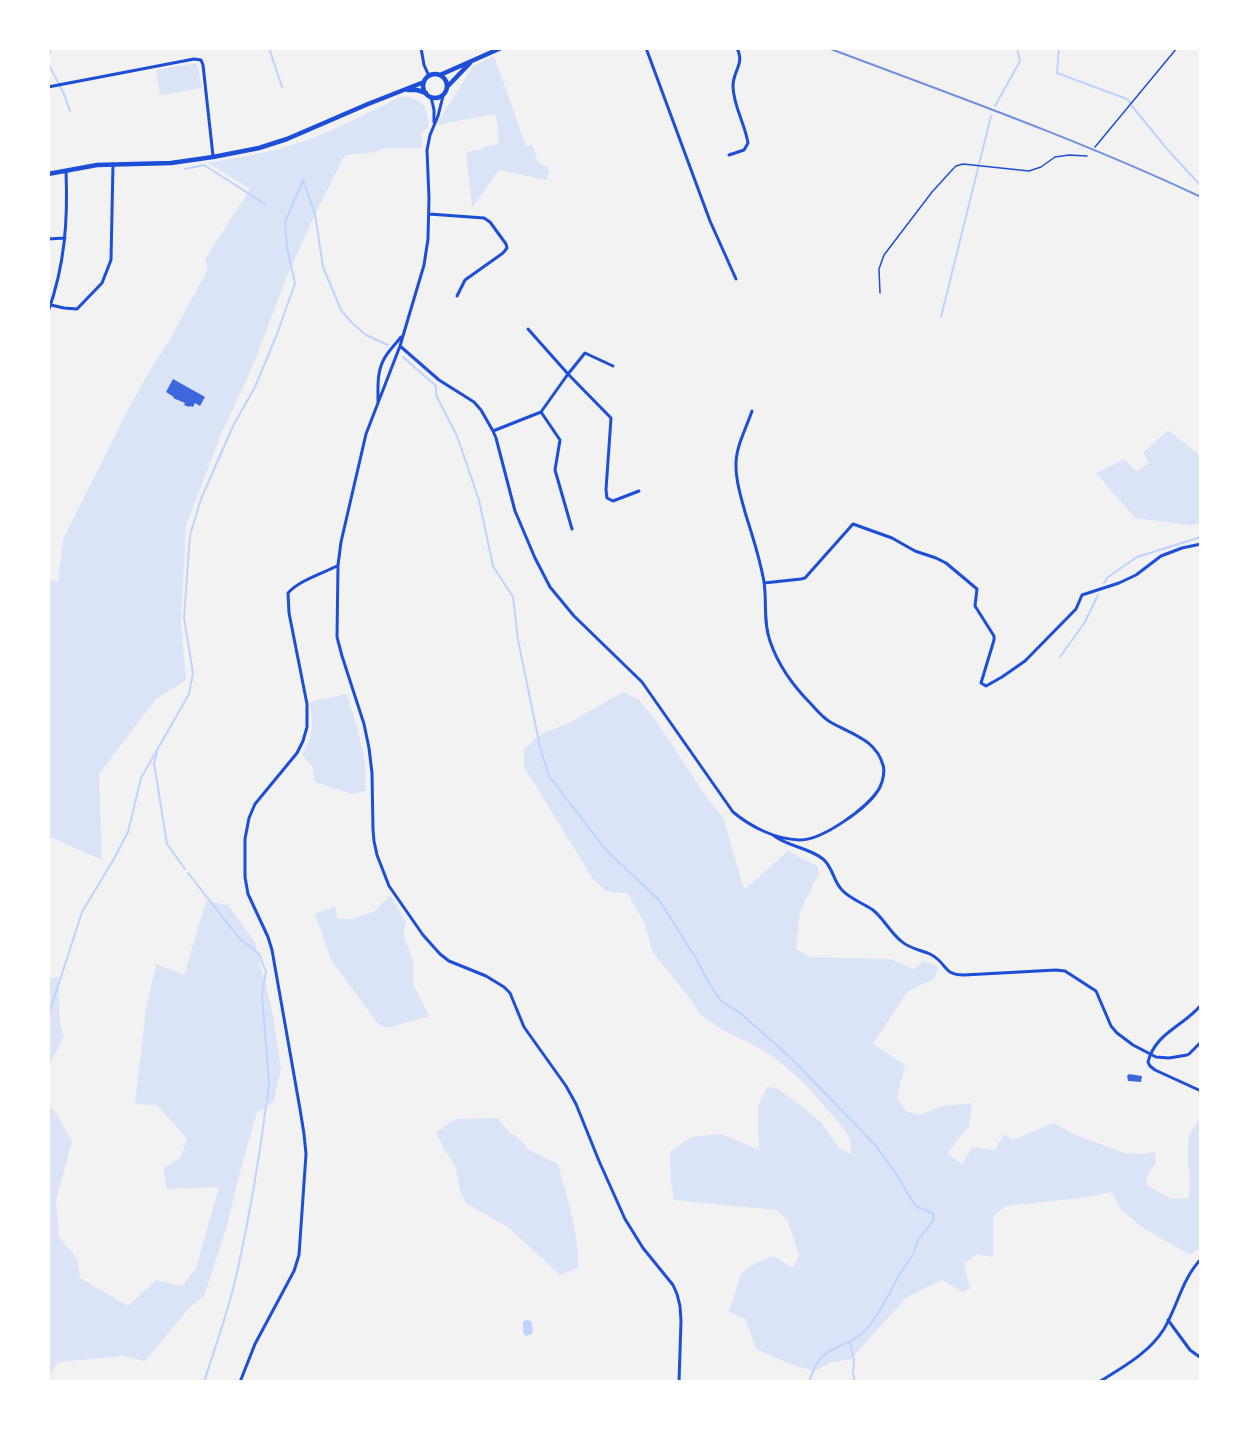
<!DOCTYPE html>
<html>
<head>
<meta charset="utf-8">
<style>
	body { margin:0 }
	#map { position:relative; width:1249px; height:1430px; overflow:hidden; background:#f2f2f2; font-family:Raleway,sans-serif }
	canvas { display:block }
	.frame { position:absolute; inset:0; border:50px solid #fff; pointer-events:none }
</style>
</head>
<body>
<div id="map">
<canvas width="1249" height="1430"></canvas>
<div class="frame"></div>
</div>
<script>
const ctx = document.querySelector('canvas').getContext('2d');
ctx.lineJoin = 'round';
function paint(path, color) { ctx.fillStyle = color; ctx.fill(path, 'evenodd'); }
function strokePath(path, color, width, dash) { ctx.strokeStyle = color; ctx.lineWidth = width; ctx.lineCap = dash ? 'butt' : 'round'; ctx.setLineDash(dash || []); ctx.stroke(path); }
const green = new Path2D(`
	M494 56 526 146H533L538 163 548 167 549 173 546 180 499 170 472 208 466 152 483 149V147L499 144 497 133 499 132 495 114 436 125 473 66Z
	M197 63 202 88 160 95 156 70Z
	M403 96C423 99 429 107 428 128L421 133 422 148H387L370 153 345 155 309 227 283 286 255 361 222 432 186 525 181 621 186 680 156 699 99 774 102 860 48 836V579L58 582 63 539 131 404 150 370 169 341 208 269 205 259 250 189 208 163C233 158 260 155 285 147 326 136 364 114 403 96Z
	M1168 430 1201 456V523L1191 525 1135 518 1096 473 1124 459 1137 472 1149 462 1143 453Z
	M623 692 638 699 655 719 709 801 723 817 744 890 788 851 817 866 819 873 800 911 796 949 809 957 890 959 914 969 923 961 939 967 934 979 908 991 873 1044 905 1065 897 1098 907 1112 920 1115 943 1106 972 1103 969 1127 958 1139 948 1153 962 1164 972 1147 995 1150 1004 1134 1013 1140 1053 1123 1074 1134 1124 1153 1139 1154 1155 1152 1156 1162 1147 1177 1146 1185 1172 1199 1188 1198C1194 1178 1183 1155 1190 1134 1192 1128 1198 1123 1201 1117V1247L1190 1255 1142 1227 1122 1210 1111 1192 1081 1198 1005 1206 993 1217V1257L976 1254 964 1264 970 1288 963 1292 942 1280 906 1298 851 1359 830 1363 814 1371 792 1365 756 1349 745 1319 729 1312 741 1274 755 1263 773 1256 793 1268 799 1255 788 1221 776 1210 674 1200 671 1183 670 1152 691 1137 722 1134 759 1150 758 1106 767 1087 777 1088 796 1102 821 1122 839 1148 851 1154 850 1138 834 1117 807 1086 775 1058 750 1043 724 1031 701 1015 685 992 653 953 644 922 627 893 606 891 593 879 524 767V749L541 734 569 723Z
	M347 694 357 727 365 761 366 791 352 794 315 782 312 766 302 755 311 736 312 716 309 702Z
	M390 895 406 922 403 934 413 961V983L429 1016 387 1028 378 1024 332 961 315 914 335 906 337 919H352L375 911Z
	M206 901 228 905 255 942 272 1011 281 1069 273 1103 257 1112 240 1172 226 1229 204 1296 189 1308 145 1361 123 1356 58 1362 48 1378V1287L50 1284 48 1279V1105C58 1113 65 1129 72 1141L56 1201 59 1237 78 1260 80 1278 128 1306 156 1280 182 1286 196 1268 219 1187 167 1189 163 1169 181 1157 187 1139 157 1105 135 1104 146 1009 156 964 184 975Z
	M58 977 60 1024 64 1036 48 1068V979Z
	M497 1118 509 1132 521 1140 528 1149 558 1164C567 1198 579 1233 578 1268L560 1275 508 1227 467 1204 460 1191 456 1168 444 1149 436 1132 456 1119Z`);
const water = new Path2D(`
	M526 1320 531 1321 533 1330 532 1334 526 1336 523 1333V1322Z`);
const stream = new Path2D(`
	M269 48 282 87
	M1059 48 1057 73 1127 99 1130 103
	M48 60 51 48
	M48 63 64 94 70 111
	M995 106 1020 61 1017 48
	M1132 106 1167 149 1201 186
	M185 169 204 165 265 204
	M303 180 315 214 323 267 341 310 352 323 366 335 388 345
	M941 317 991 116
	M403 357 436 386V395L457 436 479 500 493 566 513 597 518 640 540 747 549 776 606 850 659 900 694 955 708 981 721 1001 740 1013 791 1058 876 1146 897 1175 909 1196 916 1206 934 1214 933 1221 918 1240 913 1255 901 1272 879 1312 866 1330 850 1342 854 1360 853 1373 855 1382
	M1104 583 1108 577 1137 557 1201 537
	M1060 657 1085 622 1098 595
	M157 753 154 763 167 844 185 869
	M188 873 239 938 259 954 266 972 262 994 269 1083 267 1102
	M48 1017 82 912 115 857 128 832 141 778 189 694 193 673 184 618 190 535 201 499 233 426 255 387 277 334 295 283 287 248 285 222 303 180
	M204 1382C216 1344 230 1307 238 1268 250 1214 259 1160 266 1106
	M809 1382C818 1355 823 1353 849 1342`);
const building = new Path2D(`
	M173 379 205 397 200 406 195 403 193 407 190 406 189 407 184 405 185 403 173 398 174 397 166 392Z
	M1129 1074 1142 1076 1141 1082 1128 1081 1127 1076Z`);
const path = new Path2D(`
	M1095 147 1177 48
	M880 293 879 269 884 255 932 192 953 169 956 166 963 164 1029 171 1041 167 1055 157 1069 155 1087 156`);
const minor = new Path2D(`
	M421 48 424 65 429 76
	M646 48 710 221 736 279
	M48 87 194 59 201 60 203 65 213 156
	M443 96 438 116 430 135 427 150 429 198 428 239 424 265 400 346 366 434 341 542 338 565 337 637 342 656 364 724 369 748 372 773 373 829 374 841 377 855 389 886 423 935 440 954 449 961 486 976 504 987 510 993 524 1027 566 1086 576 1104 599 1161 625 1219 643 1248 673 1285 677 1294 680 1306 681 1321 679 1382
	M431 97 434 110V122
	M729 155 744 150 748 143C745 124 733 105 733 86 733 70 745 65 737 48
	M429 214 484 218 490 222 506 244 507 248 503 253 465 280 457 296
	M48 239 65 238
	M51 305 64 308 77 309 102 283 111 260 113 164
	M48 312C65 265 68 220 66 171
	M528 329 568 374 611 418 606 490 607 498 613 501 639 491
	M400 346 439 380 474 402 481 410 493 431 496 438 515 511 535 558 550 587 574 616 642 682 733 812C751 827 775 839 799 840 821 841 870 807 880 787 883 781 885 771 883 765 876 740 852 734 832 723 824 719 818 712 812 705 794 687 778 665 770 641 763 622 767 601 764 582 760 558 752 535 745 512 741 497 736 483 736 467 735 448 746 429 752 411
	M378 402C378 388 377 373 383 361 387 352 395 345 401 337
	M541 412 560 440 555 470 572 529
	M493 431 541 412 568 374 585 353 613 366
	M764 583 801 579 805 578 853 524 892 538 915 551 936 558 946 563 977 589 975 606 994 636V640L981 683 986 686 1002 677 1025 661 1076 609 1082 595 1119 583 1136 575 1161 556 1182 548 1201 544
	M773 835C788 847 808 847 823 859 833 867 833 881 842 890 850 899 863 903 873 910 884 919 890 932 901 941 910 949 921 950 930 954 948 963 942 975 964 975L1056 970 1065 971 1096 991 1111 1026 1117 1033 1133 1045 1156 1057 1169 1058 1187 1055
	M1189 1054 1201 1042
	M1168 1320 1190 1350 1201 1358
	M240 1382 255 1344 294 1271 299 1255 306 1154 304 1134 300 1109 272 950 268 937 248 894 245 877V839L249 818 255 804 297 753 303 741 307 727V704L289 613 288 593C298 581 323 573 337 566`);
const tertiary = new Path2D(`
	M1201 1005C1184 1026 1155 1033 1148 1062L1150 1066 1155 1070 1201 1091
	M1099 1382C1123 1367 1149 1353 1164 1329 1178 1305 1182 1279 1201 1259`);
const primary = new Path2D(`
	M423 86a12 12 0 1 1 24 0a12 12 0 1 1-24 0Z
	M440 75 501 48
	M447 87 470 63
	M408 90H417L426 93
	M48 174 97 165 171 163 213 157 259 148 287 139 368 104 424 82`);
const rail = new Path2D(`
	M828 48C953 95 1080 140 1201 197`);
paint(green, '#dbe4f7');
paint(water, '#bfd3fe');
strokePath(stream, '#bfd3fe', 2);
paint(building, '#3d67dc');
strokePath(path, '#1d4ed8', 1.5);
strokePath(minor, '#1d4ed8', 3);
strokePath(tertiary, '#1d4ed8', 3);
strokePath(primary, '#1d4ed8', 4.5);
strokePath(rail, '#7290e2', 2);
</script>
</body>
</html>
